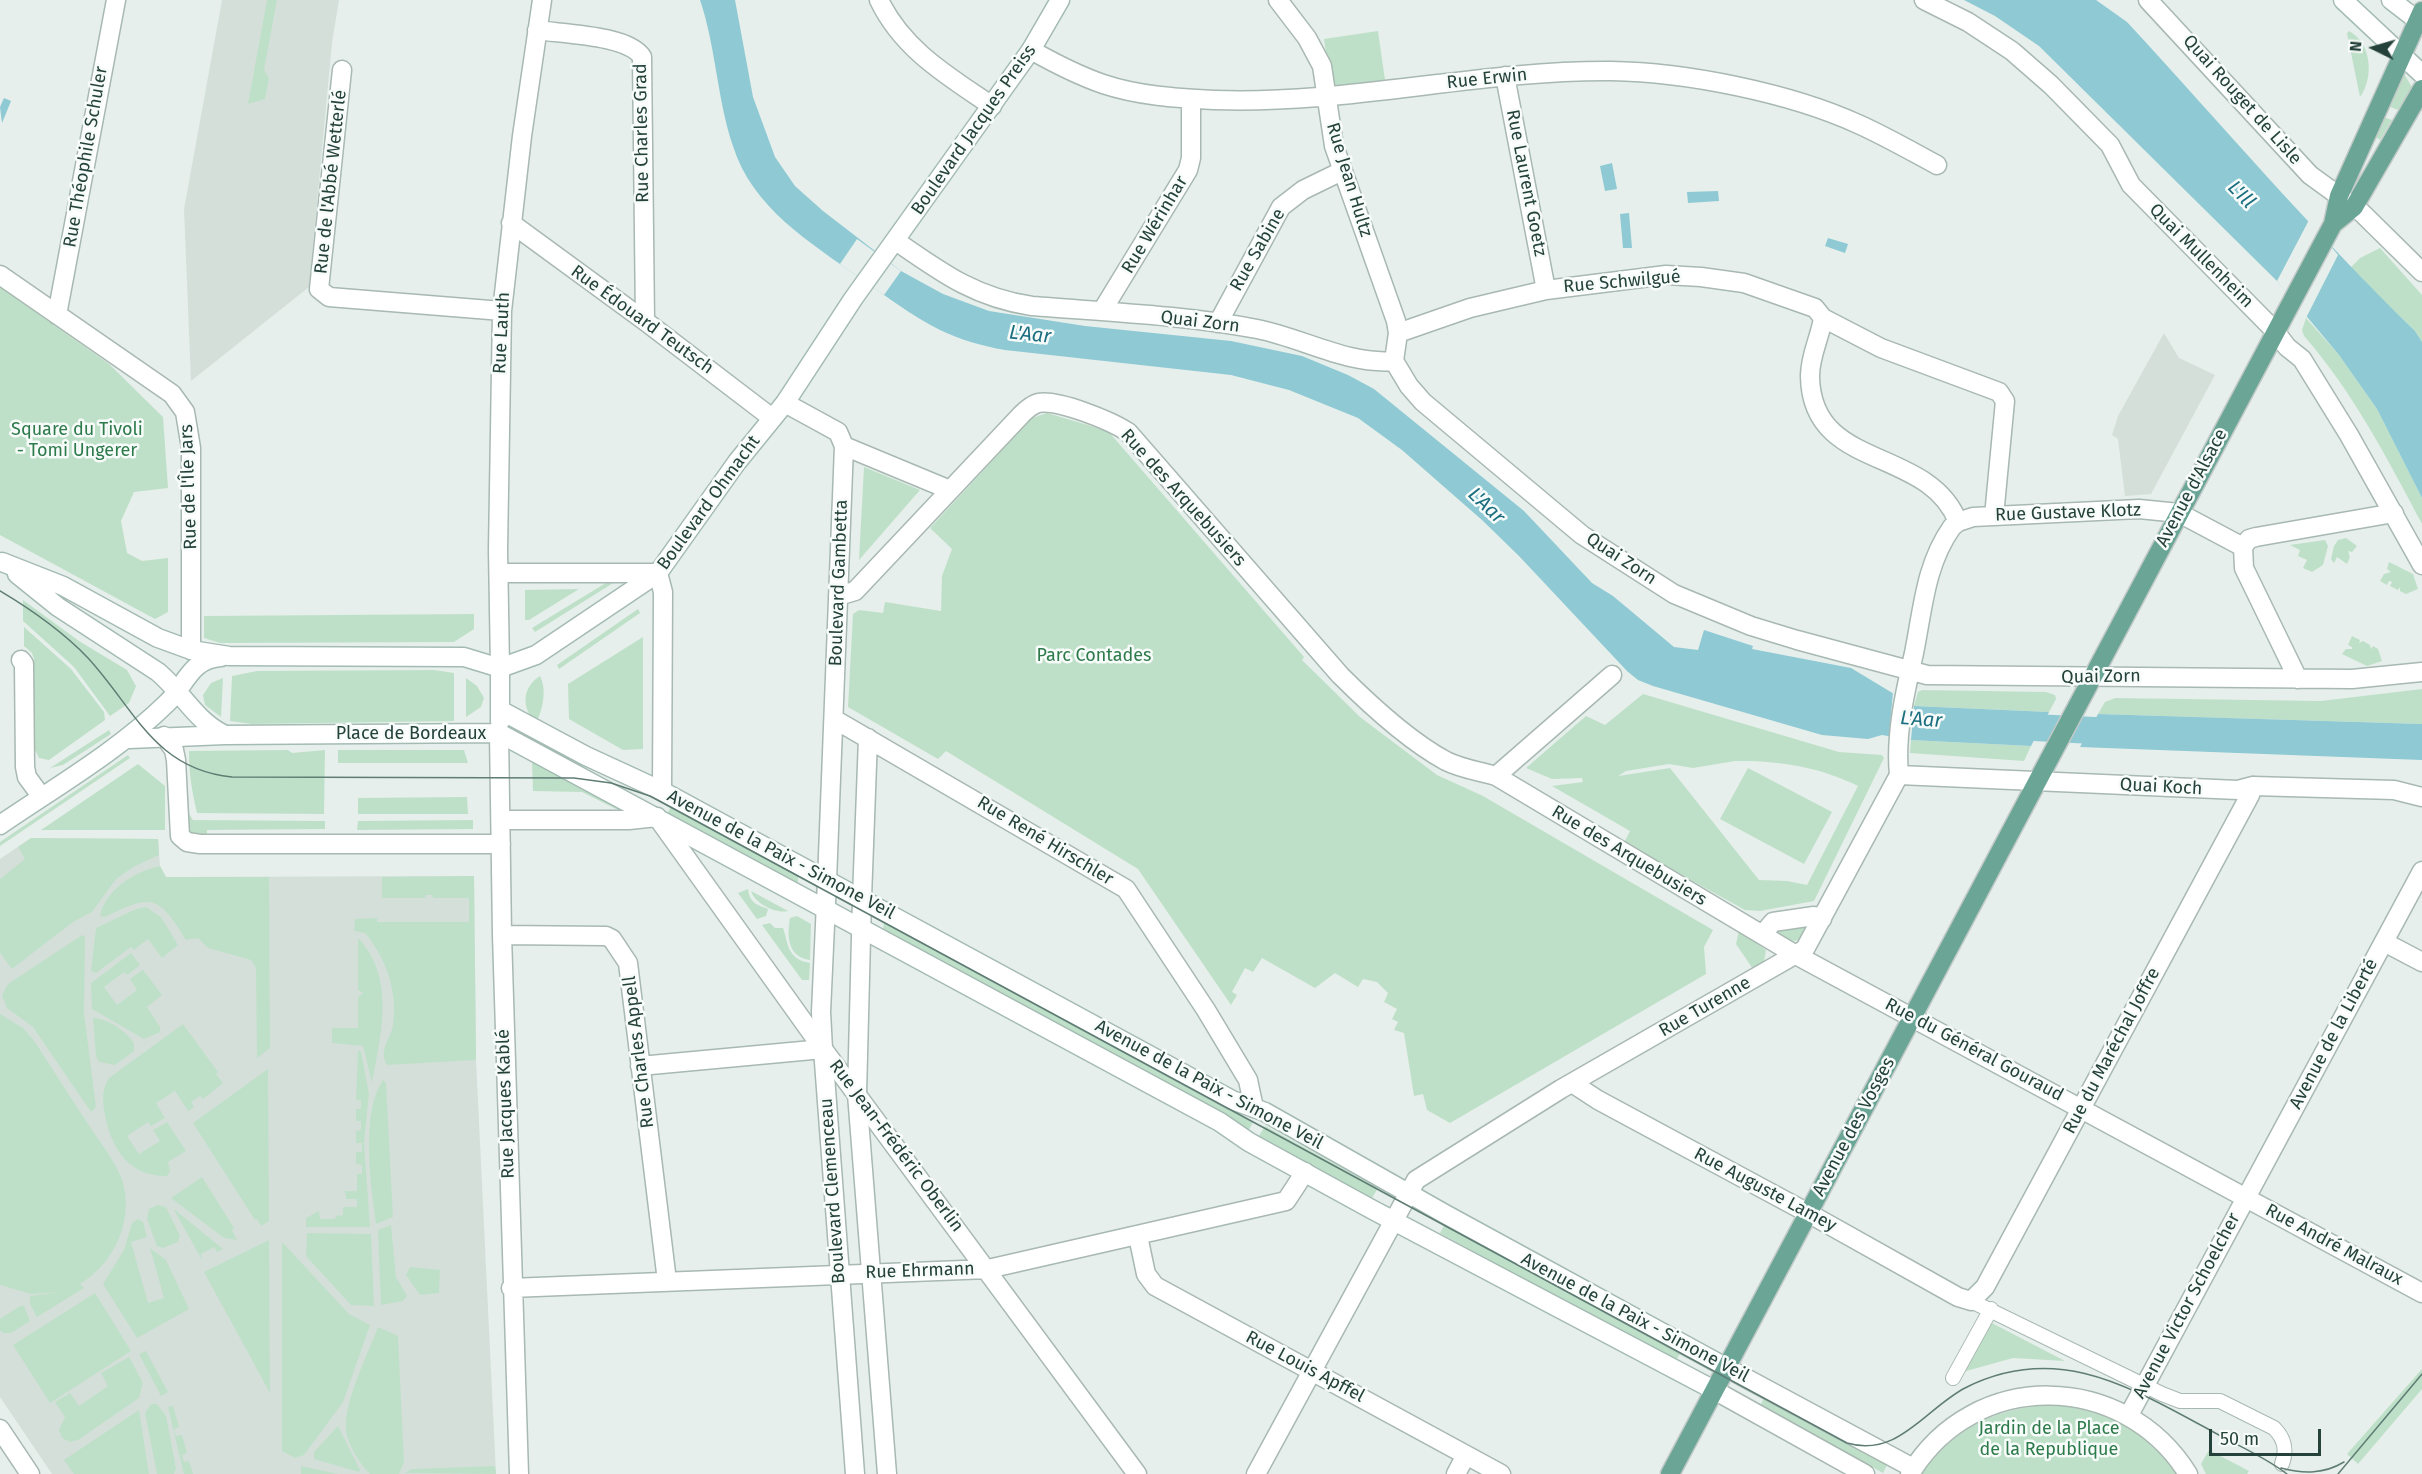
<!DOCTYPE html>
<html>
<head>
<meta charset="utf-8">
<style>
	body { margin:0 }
	#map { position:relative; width:2422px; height:1474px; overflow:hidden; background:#e6efeb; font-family:"Fira Sans",sans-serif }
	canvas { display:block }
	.north { position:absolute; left:2344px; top:18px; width:60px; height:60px; -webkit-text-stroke:4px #f7fbf9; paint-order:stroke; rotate:275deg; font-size:16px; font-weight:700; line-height:24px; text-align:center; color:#24423a }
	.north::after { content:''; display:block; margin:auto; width:21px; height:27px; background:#24423a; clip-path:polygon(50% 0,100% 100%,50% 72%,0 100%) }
	.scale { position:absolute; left:2209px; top:1429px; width:112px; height:27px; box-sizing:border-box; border:3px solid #24423a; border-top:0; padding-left:8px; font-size:18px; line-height:21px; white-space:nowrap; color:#24423a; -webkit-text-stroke:4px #f7fbf9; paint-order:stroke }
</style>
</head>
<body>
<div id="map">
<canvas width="2422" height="1474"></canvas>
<div class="north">N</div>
<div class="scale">50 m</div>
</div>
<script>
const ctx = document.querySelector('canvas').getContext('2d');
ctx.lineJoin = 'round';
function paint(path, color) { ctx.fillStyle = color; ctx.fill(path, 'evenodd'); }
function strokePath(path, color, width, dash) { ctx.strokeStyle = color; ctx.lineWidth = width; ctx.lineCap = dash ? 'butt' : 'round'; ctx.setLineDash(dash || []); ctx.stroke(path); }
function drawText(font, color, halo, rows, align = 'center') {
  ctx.font = font + ' "Fira Sans",sans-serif'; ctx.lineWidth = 5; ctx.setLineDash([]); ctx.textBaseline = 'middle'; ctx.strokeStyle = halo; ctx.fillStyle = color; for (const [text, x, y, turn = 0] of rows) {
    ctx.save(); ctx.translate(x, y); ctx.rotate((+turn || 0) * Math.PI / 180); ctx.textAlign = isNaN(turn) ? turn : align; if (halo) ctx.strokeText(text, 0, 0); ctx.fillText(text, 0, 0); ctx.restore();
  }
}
const built = new Path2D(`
	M222 0H339L332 43 309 287 191 381 184 209Z
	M2164 333 2179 358 2215 375 2151 494 2125 496 2118 439 2112 435 2118 416Z
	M31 838 158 839 160 866 166 877 474 876 476 1060 496 1474H52L0 1397V859Z`);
const green = new Path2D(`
	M267 0H277L264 70 269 78 265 99 248 104Z
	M1378 31 1385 80 1331 88 1324 39Z
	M2349 31C2372 43 2374 78 2360 97L2347 33Z
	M2403 72 2412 87 2398 110 2388 106Z
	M2383 117 2392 120 2380 140 2375 136Z
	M2380 248 2422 295V342L2415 331 2350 268 2360 258Z
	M0 287 109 364 163 417 168 488 134 492 121 521 127 553 142 561 168 558V612L155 619 0 535Z
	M2306 318 2339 355 2377 409 2422 498V524C2387 458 2353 392 2304 336L2302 330Z
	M1047 413 1108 431 1304 657 1302 660 1360 717 1437 775 1483 796 1713 930 1704 947 1706 974 1450 1123 1427 1110 1423 1094 1414 1096 1404 1033 1394 1030 1398 1022 1392 1019 1397 1009 1384 1002 1388 993 1377 982 1363 979 1358 987 1335 973 1315 988 1262 958 1253 972 1245 968 1232 992 1237 995 1231 1005 1138 869 946 751 938 759 848 707 853 614 859 610 883 613 885 602 941 611 942 576 952 549 930 528 1032 418Z
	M864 467 920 490 859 560Z
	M2346 538 2357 546 2352 552 2348 551 2350 557 2347 564 2337 557 2334 563 2331 559 2334 546 2338 540Z
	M2325 540 2328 546 2323 565 2312 572 2303 568 2307 560 2298 556 2300 550 2290 545Z
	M2389 562 2413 574 2418 589 2406 594 2400 591V587L2398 590 2390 586 2392 582 2389 581 2387 585 2380 581 2384 574 2391 572 2387 569Z
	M614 578 618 580 535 632 532 628Z
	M579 589 529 620H525V590Z
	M23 600 79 641 127 670 136 686 129 703 110 716 74 667 23 621Z
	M638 609 640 613 559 669 557 665Z
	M474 614V629L454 642 220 643 204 638V616Z
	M24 627 71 669 104 712 105 720 49 760 39 758 34 748V659L32 653 24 646Z
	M2352 636 2360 640 2359 643 2363 641 2370 645 2371 649 2373 646 2378 649 2382 661 2367 666 2342 654 2346 649H2352V647L2348 645Z
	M643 637V749L623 750 569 719 568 684Z
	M434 670 454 673V721L252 724 230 721 232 676 257 671Z
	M540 676C547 689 543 710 536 723 521 708 522 687 540 676Z
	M223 678 221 717 205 705 203 695 211 683Z
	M466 678 477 686 484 698 481 707 466 717Z
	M2422 689V724L2098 714 2105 702 2115 698 2321 701Z
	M1922 690 2046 692 2055 695 2056 699 2049 712 1914 706 1918 692Z
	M1643 694 1839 752 1882 755 1884 758 1814 901 1760 911 1745 910 1624 843 1630 831 1552 786 1583 782 1582 778 1552 779 1526 768 1586 716 1605 725ZM1735 761C1776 760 1821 767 1858 786L1807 885 1787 881 1759 880 1670 768 1618 776 1626 771 1669 764 1693 768Z
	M109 730 111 734 63 765 50 768Z
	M1911 740 2031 746 2024 761 1910 753Z
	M288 750 292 753 325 750 324 814 197 813C192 791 189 775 189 751Z
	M338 750H464L468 763H338Z
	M128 755 130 758 0 846V842Z
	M532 760 627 806 626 814 582 792 533 791Z
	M138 764 165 786V830H41Z
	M1748 768 1832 812 1804 864 1720 819Z
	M185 794 188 796 189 814 193 820 325 821V829L207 830V839L188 834Z
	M467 797 468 814H358V798Z
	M672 804 798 873V886L667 814Z
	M473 820V829L357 830 358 821Z
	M31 838 158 839 159 855 133 867 116 879 92 912 73 922 12 969 0 953V879L25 859 18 847Z
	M160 866 166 877H269L270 1048 257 1058 256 968 251 960 208 948 198 938 186 940C158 894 151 894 105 917L100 916C106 889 134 872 160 866Z
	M474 876 476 1060 387 1065C378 1051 391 1038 393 1025 398 992 386 958 365 933L354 931 355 919 377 918V922H469V898H433L432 895H426L425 898H382V877H377Z
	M748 889C750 904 758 905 768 909L766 916 757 919 738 893Z
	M751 891 788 911C776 914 755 904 751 891Z
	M146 907 161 917 178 945 162 958 148 939 134 950 131 947 96 973 91 971 96 928 136 909Z
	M797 916 811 924 810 960C787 957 787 935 790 918Z
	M884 920 1253 1122 1249 1130 883 932Z
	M770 923 775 928H783C788 941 786 959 810 963L809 980H802L762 925Z
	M1809 924C1800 945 1795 944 1776 934L1777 928Z
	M1739 931 1766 950 1764 962 1753 969 1736 944Z
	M82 935 85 937 84 1013 96 1107 91 1112 33 1027 7 1008 2 995 8 984Z
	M358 938C396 978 381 1035 372 1083L363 1046 332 1043V1028H358V997L363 993 358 990Z
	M131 953 140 965 127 975 124 972 104 987 117 1005 137 990 130 979 143 970 162 995 147 1007 160 1027V1032L144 1039 92 1009 91 983Z
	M0 1014 23 1028 35 1042C54 1072 73 1101 92 1130 102 1145 114 1160 121 1177 136 1217 115 1263 80 1284L84 1288 37 1317 30 1304V1296L61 1292 31 1294 0 1285Z
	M93 1018C107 1018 126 1031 134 1043V1051L115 1065 99 1062 96 1056Z
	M183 1024 218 1072 216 1074 223 1083 203 1099 200 1096 191 1102 194 1107 188 1111 175 1091 156 1103 165 1118 151 1126 148 1122 127 1136 139 1154 160 1141 153 1130 167 1122 186 1151 168 1162 170 1171 167 1176C131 1177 113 1151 106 1120 103 1105 100 1092 109 1078Z
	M358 1051H361L369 1094 364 1143 370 1227H306V1218L319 1211 320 1219H335L336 1216 343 1215V1207H357V1199H346L345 1191H357V1174H362V1165L356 1164V1152H362V1143H356V1131L361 1130V1121H356V1109H361V1100H356Z
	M268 1069 269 1221 261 1226 257 1219 255 1220 193 1123Z
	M383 1080 386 1083 393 1217 376 1224C371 1185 360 1114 383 1080Z
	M1265 1126 1378 1188 1372 1198 1259 1136Z
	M202 1177 234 1228 232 1230 237 1240 224 1238 171 1198Z
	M158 1205 166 1207 180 1236 178 1242 163 1248 157 1246 147 1219 149 1209Z
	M174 1210H175L223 1249 217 1252 214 1247 201 1254 202 1260Z
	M138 1219 143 1222 147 1237 131 1242 148 1303 164 1298 150 1248 166 1260 189 1309 137 1338 103 1284 124 1250 132 1223Z
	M1445 1224 1681 1352 1675 1362 1440 1233Z
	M391 1225 396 1277 407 1296 403 1301 381 1305 378 1230Z
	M307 1233 371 1234 374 1306 351 1305 306 1256Z
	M269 1240 270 1393 204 1272Z
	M282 1242 349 1314 370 1325 343 1402 304 1455 295 1458 282 1451Z
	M410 1267 440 1270 439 1293 420 1295 406 1275Z
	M95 1293 131 1351 50 1403 13 1345Z
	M20 1306H24L30 1321 11 1333H3L0 1330V1319Z
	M1988 1321 2065 1361 2013 1358 1959 1373Z
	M378 1327 398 1336 404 1462 399 1474H370C360 1464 347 1444 346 1429 344 1401 368 1354 378 1327Z
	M146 1351 168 1392 161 1396 139 1354Z
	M129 1357 143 1383 139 1398 78 1440 70 1442 62 1438 59 1430 65 1417 55 1402 70 1393 79 1406 108 1386 101 1373Z
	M2422 1369V1389L2358 1464 2347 1454Z
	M1764 1398 1887 1465 1883 1473 1760 1406Z
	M151 1404H157L166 1416 176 1468 174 1474H157L145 1413Z
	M2047 1404C2109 1411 2137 1425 2178 1474H1920C1960 1426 1985 1413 2047 1404Z
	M173 1406 179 1427 174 1429 176 1436 182 1435 187 1453 182 1455 184 1462 189 1461 193 1474H184L168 1407Z
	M139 1410 149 1474H74L64 1460Z
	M338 1426 360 1470 359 1472 314 1459V1452Z
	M2209 1450 2249 1471 2247 1474H2206L2201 1464Z
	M301 1466 338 1474H301Z
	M495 1466 496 1474 405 1473 412 1469Z`);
const water = new Path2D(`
	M700 0H735L753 97 775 157 795 186 823 211 901 271 943 294 989 311 1085 326 1231 341 1302 356 1348 375 1374 389 1524 511 1592 583 1613 596 1674 647 1698 650 1704 630 1753 646 1752 649 1851 668 1914 706 2049 712 2031 746 1911 740 1882 735 1868 739 1822 735 1653 686 1638 680 1627 671 1519 556 1482 520 1402 450 1358 418 1289 390 1231 375 1005 350C982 346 961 340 940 330 912 316 886 296 860 278 811 243 752 208 733 146 717 99 716 47 700 0Z
	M1964 0H2096L2127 22C2222 125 2314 233 2415 331L2422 342V498L2377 409 2339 355 2277 281 2039 46 1995 16Z
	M4 98 11 101 2 123 0 107Z
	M1612 163 1617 189 1605 191 1600 166Z
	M1718 191 1719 201 1688 203 1687 192Z
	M1629 213 1632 248H1623L1620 214Z
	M1828 238 1848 244 1845 253 1825 246Z
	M2098 714 2422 724V760L2080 747Z`);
const pier = new Path2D(`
	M2309 220 2338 255 2306 318 2277 281Z
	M857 239 901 271 884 295 840 264Z
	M1893 692 1914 706 1911 740 1889 736Z`);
const river = new Path2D(`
	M2004 726 2124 732`);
const pedestrian = new Path2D(`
	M1971 1301 2162 1394 2180 1401H2220L2274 1428C2285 1439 2287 1450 2282 1464
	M1953 1378 1991 1309`);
const minor = new Path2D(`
	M879 0C903 50 948 76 992 106
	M1278 0 1307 38 1322 66 1334 146 1396 321 1398 333 1394 361
	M1924 0 1968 22 2012 51 2051 85 2110 145 2131 185 2275 331 2287 347 2302 359 2349 435 2422 565
	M2148 0 2310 175 2361 212 2422 272
	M537 30C562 34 628 35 642 57L645 321
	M1031 50C1054 63 1077 75 1103 84 1139 96 1176 98 1214 100 1347 105 1478 70 1611 71 1686 72 1790 93 1858 124 1885 136 1911 151 1937 165
	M342 70 319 289 329 297 502 311
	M1505 76 1546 290
	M511 223 645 321 772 418
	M896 241C942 273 976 298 1032 306 1107 312 1183 315 1257 329 1303 338 1347 365 1394 361
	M0 275 172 394 185 412 191 448V650
	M1102 311 1188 170 1191 158V99
	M57 315 116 0
	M1823 318C1820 338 1810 355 1810 376 1811 472 1928 445 1958 522
	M1218 323 1281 207 1303 190 1342 171
	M1398 333 1470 308 1546 290 1666 275 1701 277 1744 283 1815 308 1823 318 1881 348 1999 392 2005 401 1994 516
	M1394 361 1409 386 1423 402 1582 535 1674 594 1751 626 1797 640 1927 675 2352 679 2422 672
	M785 403 838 432 844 446 827 881
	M844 446 950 490
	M499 573H658L663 592 662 791
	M838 596 855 591 1022 414C1027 409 1032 405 1038 403 1058 399 1111 421 1128 432L1340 675C1370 705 1409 741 1446 761 1462 769 1479 771 1496 776L1796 955 2422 1293
	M21 660 24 664 25 767 27 777 41 796
	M500 668 498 550 502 311 522 136 542 0
	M2298 679 2244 568 2243 547 2249 539 2256 537 2394 513
	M834 719 1126 889 1206 1010 1248 1080 1254 1108
	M499 733 502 935 519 1474
	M164 736 174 750 176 760 180 836 187 842 200 844H501
	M1899 775 2238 790 2253 786 2394 790 2422 797
	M1496 776 1612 675
	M501 820H629L657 817 823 1049 1137 1474
	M862 898 868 738
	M502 935 606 936 612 939 628 963 667 1281
	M1762 935 1773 922 1814 916 1822 919
	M2384 942 2422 962
	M640 1066 823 1049
	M1572 1083 1598 1100 1808 1213 1958 1297 1971 1301 1985 1287 2250 795 2253 786
	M1138 1236 1146 1274 1155 1286 1501 1474
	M511 1288 988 1269 1286 1201 1305 1172
	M0 1429 30 1474
	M1256 1474 1416 1180 1561 1089 1805 949 1899 775C1895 735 1905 692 1914 653 1923 609 1925 565 1952 527L1958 522 1973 517 2139 509 2179 513 2243 547
	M1456 1474 1466 1455`);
const tertiary = new Path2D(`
	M827 881 821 1012 823 1049 855 1474
	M862 898 857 1094 887 1474
	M1727 1368 1913 1468
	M1714 1390 1865 1474
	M2129 1415 2422 871
	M1910 1474C1974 1368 2124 1371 2188 1474`);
const secondary = new Path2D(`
	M2343 0 2422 74
	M2391 0 2422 24
	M2 562 63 586 158 638 191 650 229 656 464 657 500 668
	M17 574 58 607 158 672C182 692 195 720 223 734
	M500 668 536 655 658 573 737 462 785 403 853 299 1031 50 1060 0
	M500 710 586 756 662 791 1232 1100 1265 1112 1445 1214 1727 1368
	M500 722V668
	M129 739 225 735 499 733 1220 1122 1249 1142 1373 1210 1714 1390
	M0 825C57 786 118 751 167 703 186 685 190 659 221 657`);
const primary = new Path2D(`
	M2333 224 2354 207 2422 89
	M1670 1474 2325 239 2333 224 2339 196 2422 11`);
const tram = new Path2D(`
	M0 591C32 610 62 631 88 658 135 709 154 769 232 777L574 778 611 783 650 796 1847 1443C1898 1458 1925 1409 1965 1388 2056 1342 2128 1386 2208 1429 2234 1444 2264 1456 2287 1474
	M2281 1468C2304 1474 2324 1474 2344 1462
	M2338 1474 2422 1374`);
const streetNames = [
	["Rue Erwin",1487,79,-6],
	["Quai Rouget de Lisle",2242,100,48],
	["Boulevard Jacques Preiss",974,130,-55],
	["Rue Charles Grad",642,133,-91],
	["Rue Théophile Schuler",86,157,-80],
	["Rue Jean Hultz",1349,180,73],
	["Rue de l'Abbé Wetterlé",331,182,-84],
	["Rue Laurent Goetz",1526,183,79],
	["Rue Wérinhar",1155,225,-59],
	["Rue Sabine",1258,250,-60],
	["Quai Mullenheim",2201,256,45],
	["Rue Schwilgué",1622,282,-5],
	["Rue Édouard Teutsch",642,320,36],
	["Quai Zorn",1200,322,7],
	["Rue Lauth",502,333,-87],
	["Rue de l'Île Jars",189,487,-92],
	["Avenue d'Alsace",2192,488,-62],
	["Rue des Arquebusiers",1183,498,48],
	["Boulevard Ohmacht",709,503,-54],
	["Rue Gustave Klotz",2068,513,-2],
	["Quai Zorn",1621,559,33],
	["Boulevard Gambetta",839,583,-88],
	["Quai Zorn",2101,677,-1],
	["Place de Bordeaux",411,734],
	["Quai Koch",2161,787,3],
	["Rue René Hirschler",1045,841,31],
	["Avenue de la Paix - Simone Veil",781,855,28],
	["Rue des Arquebusiers",1629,856,31],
	["Rue Turenne",1705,1007,-30],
	["Avenue de la Liberté",2334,1034,-62],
	["Rue du Général Gouraud",1974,1050,28],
	["Rue du Maréchal Joffre",2112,1051,-62],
	["Rue Charles Appell",639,1052,-97],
	["Avenue de la Paix - Simone Veil",1209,1085,28],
	["Rue Jacques Kablé",506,1104,-92],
	["Avenue des Vosges",1854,1127,-62],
	["Rue Jean-Frédéric Oberlin",896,1146,53],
	["Rue Auguste Lamey",1765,1190,28],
	["Boulevard Clemenceau",833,1191,-94],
	["Rue André Malraux",2334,1245,28],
	["Rue Ehrmann",920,1271,-2],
	["Avenue Victor Schoelcher",2187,1306,-62],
	["Avenue de la Paix - Simone Veil",1635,1318,28],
	["Rue Louis Apffel",1305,1367,28]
];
const parkNames = [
	["Square du Tivoli",77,430],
	["- Tomi Ungerer",77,451],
	["Parc Contades",1094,656],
	["Jardin de la Place",2049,1429],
	["de la Republique",2049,1450]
];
const waterNames = [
	["L'Ill",2241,195,46],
	["L'Aar",1030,335,6],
	["L'Aar",1486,506,44],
	["L'Aar",1921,720,4]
];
paint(built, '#d4dfda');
paint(green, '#bfe0c8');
paint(water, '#8ec9d4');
paint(pier, '#e6efeb');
strokePath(river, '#8ec9d4', 27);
strokePath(pedestrian, '#a8b8b2', 16);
strokePath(minor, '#a8b8b2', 21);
strokePath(tertiary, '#a8b8b2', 21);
strokePath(secondary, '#a4bbb3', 21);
strokePath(primary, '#c2cac8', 21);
strokePath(pedestrian, '#fff', 14);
strokePath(minor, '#fff', 18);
strokePath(tertiary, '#fff', 18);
strokePath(secondary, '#fff', 18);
strokePath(primary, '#6aa596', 18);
strokePath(tram, '#5f7d75', 1.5);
drawText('18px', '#24423a', '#f7fbf9', streetNames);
drawText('18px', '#2d7a4b', '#f7fbf9', parkNames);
drawText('italic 20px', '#1c6f80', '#f7fbf9', waterNames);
</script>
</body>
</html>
